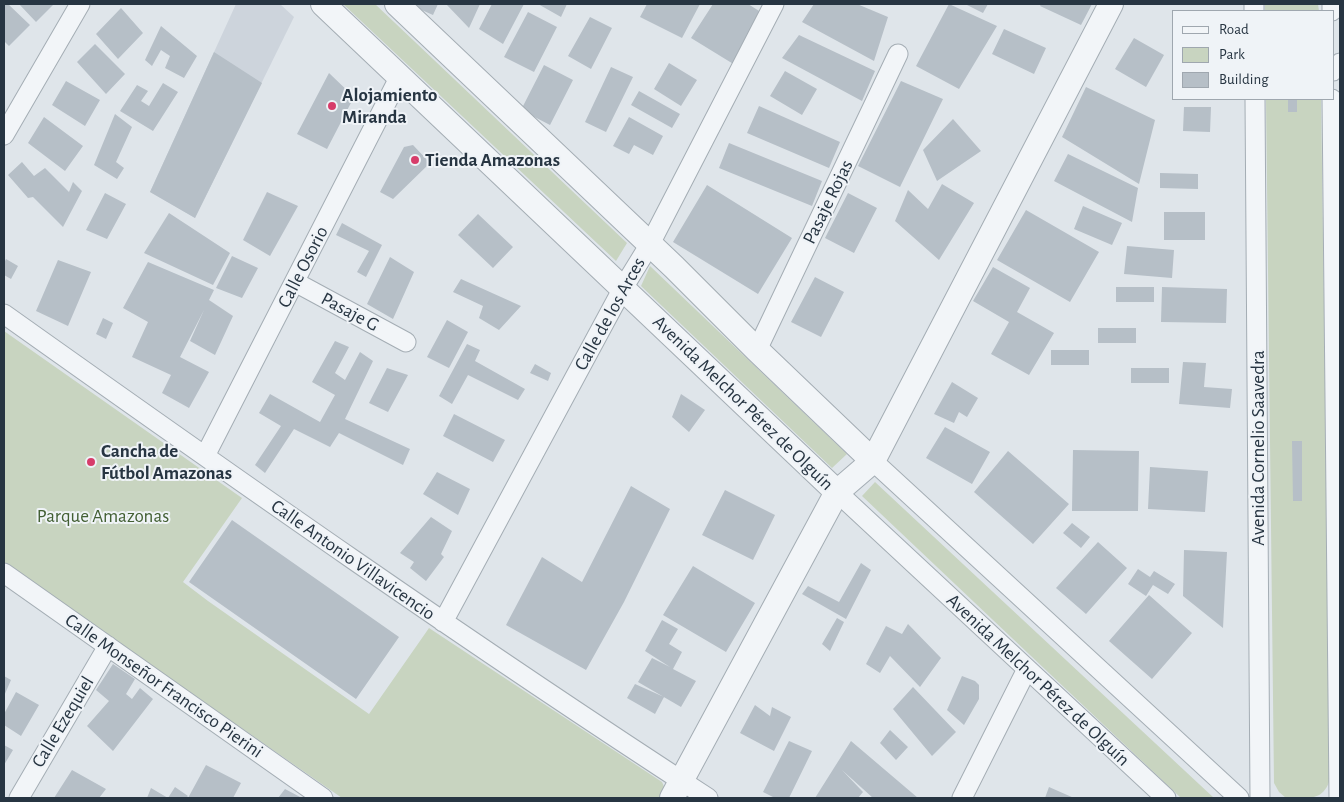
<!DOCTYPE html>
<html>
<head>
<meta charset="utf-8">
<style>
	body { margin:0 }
	#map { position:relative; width:1344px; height:802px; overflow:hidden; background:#dfe5ea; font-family:"Alegreya Sans",sans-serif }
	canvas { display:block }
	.frame { position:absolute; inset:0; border:5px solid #273542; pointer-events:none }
	.legend { position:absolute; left:1172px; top:10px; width:162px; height:90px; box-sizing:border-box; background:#eff3f7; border:1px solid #9fa7af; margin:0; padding:6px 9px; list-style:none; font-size:15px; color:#273542 }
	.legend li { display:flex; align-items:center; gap:10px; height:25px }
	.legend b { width:25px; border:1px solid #9fa7af }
</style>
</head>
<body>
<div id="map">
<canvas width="1344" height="802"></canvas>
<div class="frame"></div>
<ul class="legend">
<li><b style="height:6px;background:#f2f5f8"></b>Road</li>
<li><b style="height:14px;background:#c8d4c0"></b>Park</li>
<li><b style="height:14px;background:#b6bfc7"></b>Building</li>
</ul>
</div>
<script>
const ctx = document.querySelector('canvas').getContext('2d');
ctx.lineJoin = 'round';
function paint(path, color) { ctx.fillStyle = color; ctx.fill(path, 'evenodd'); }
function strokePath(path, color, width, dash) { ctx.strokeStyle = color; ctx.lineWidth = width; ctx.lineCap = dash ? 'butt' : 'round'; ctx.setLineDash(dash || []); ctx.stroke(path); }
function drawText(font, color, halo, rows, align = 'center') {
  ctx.font = font + ' "Alegreya Sans",sans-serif'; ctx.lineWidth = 4; ctx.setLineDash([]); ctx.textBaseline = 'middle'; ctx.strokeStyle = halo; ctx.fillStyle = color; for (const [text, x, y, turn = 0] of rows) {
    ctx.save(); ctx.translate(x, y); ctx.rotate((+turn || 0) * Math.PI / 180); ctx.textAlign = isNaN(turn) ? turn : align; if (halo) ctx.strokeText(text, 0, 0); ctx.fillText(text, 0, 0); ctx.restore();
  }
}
const built = new Path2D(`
	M236 4H280L294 17 195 218 150 192Z`);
const green = new Path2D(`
	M343 4H375L627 243 616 261Z
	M1265 4H1318L1319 11H1265Z
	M1266 99H1321L1331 775C1325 802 1310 798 1286 798L1279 792 1274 783Z
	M650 266 847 454 832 468 641 286Z
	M4 331 242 498 183 582 208 601 369 714 429 628 662 782 666 791 662 798H342L4 563Z
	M875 482 1214 798H1181L862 496Z`);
const building = new Path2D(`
	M4 4H8L30 25 9 46 4 41Z
	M19 4H54L36 22Z
	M408 4H438L433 15Z
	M446 4H480L469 28Z
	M492 4H524L503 44 479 29Z
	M538 4H567L561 17Z
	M647 4H700L682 38 640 17Z
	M713 4H748L764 14 735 65 691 38Z
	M814 4H857L888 17 874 61 802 22Z
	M949 4 997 26 959 89 916 66Z
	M965 4H988L983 13Z
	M1041 4H1092L1081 25 1040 6Z
	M121 8 143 33 118 59 96 34Z
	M528 12 557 27 534 72 504 57Z
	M590 17 612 28 591 69 568 56Z
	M161 26 197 56 184 78 165 68 170 56 161 50 152 66 145 60Z
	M1004 29 1046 48 1034 74 992 54Z
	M799 35 875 71 862 101 782 58Z
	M1134 38 1164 55 1146 87 1115 69Z
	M95 44 125 74 106 94 77 62Z
	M214 52 262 83 195 218 150 192Z
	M669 63 697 80 681 106 654 89Z
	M544 65 573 80 550 125 521 110Z
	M611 67 633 77 606 132 585 122Z
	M785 71 817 89 802 115 770 96Z
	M329 73 354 97 327 149 297 134Z
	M66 81 100 100 85 126 52 105Z
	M901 81 943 99 900 187 858 166Z
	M163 83 178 92 153 131 120 111 137 85 148 91 141 101 149 106Z
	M1086 87 1155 120 1139 184 1062 137Z
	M639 91 680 114 672 128 631 105Z
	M1288 99H1297V112H1288Z
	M759 106 840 142 829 168 747 133Z
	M1184 107H1211L1210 132 1183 131Z
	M115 114 132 127 116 162 124 168 117 179 94 165Z
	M44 117 83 146 65 171 28 143Z
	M629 117 663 136 653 155 634 145 629 154 613 146Z
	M953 119 981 151 937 181 923 150Z
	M729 143 822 181 812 206 719 168Z
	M413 145 430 163 393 199 380 192 404 147Z
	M1068 154 1138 188 1132 222 1054 181Z
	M22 162 34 176 45 168 69 192 73 182 82 191 63 227 33 197 28 198 8 175Z
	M1160 173 1198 174V189L1160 188Z
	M942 184 974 203 939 260 895 221 908 190 928 209Z
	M707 185 792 238 758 294 673 242Z
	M267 192 298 206 270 256 243 240Z
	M105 193 126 204 107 239 86 230Z
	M848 193 877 208 854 253 825 238Z
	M1083 206 1122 223 1112 245 1074 229Z
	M1026 210 1099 252 1070 302 997 260Z
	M1164 212H1205V240H1164Z
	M169 213 230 253 213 285 144 253Z
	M478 214 513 247 493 268 458 235Z
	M342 223 382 245 366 277 357 272 369 251 336 235Z
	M1127 246 1174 250 1172 278 1124 274Z
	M232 256 258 268 242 298 216 288Z
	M390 257 414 272 393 319 367 304Z
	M6 259 18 266 11 279 4 275V263Z
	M58 260 91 272 68 326 36 311Z
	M148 262 214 290 209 300 233 316 215 355 190 341 204 310 180 357 209 372 189 408 162 393 171 375 132 357 148 322 123 308Z
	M993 267 1030 288 1017 312 1054 333 1029 375 991 354 1009 322 973 301Z
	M815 277 844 292 821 337 791 322Z
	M461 279 521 306 499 330 479 318 483 306 453 292Z
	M1116 287H1154V302H1116Z
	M1162 287 1227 289 1226 323 1161 322Z
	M103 318 113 323 106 339 96 334Z
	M447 320 468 332 449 368 427 357Z
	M1098 328H1136V343H1098Z
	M335 341 349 347 335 373 345 380 360 352 373 361 345 419 410 449 403 465 339 433 330 447 294 429 265 473 255 465 281 426 259 413 270 394 320 422 335 395 312 382Z
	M467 344 480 350 475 361 525 389 518 400 468 375 452 404 439 396Z
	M1051 350H1089V365H1051Z
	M1183 362 1206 363 1204 387 1232 389 1230 408 1179 404Z
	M535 364 551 373 548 381 530 373Z
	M387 368 408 375 388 412 369 403Z
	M1131 368H1169V383H1131Z
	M952 382 978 398 967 417 959 412 954 423 934 414Z
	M681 394 705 410 689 432 672 417Z
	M454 414 505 440 493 462 443 436Z
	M945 427 990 452 972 484 926 458Z
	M1292 441H1302V501H1293Z
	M1073 450 1139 451 1138 511H1072Z
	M1008 451 1069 504 1033 544 974 492Z
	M1150 467 1208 471 1205 512 1148 509Z
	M437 472 470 489 458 515 423 494Z
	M631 486 670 509 624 602 586 670 506 625 542 557 582 582Z
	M725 490 775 515 753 560 702 535Z
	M431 517 452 531 441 554 444 557 426 581 410 568 414 562 400 553Z
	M232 520 399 637 356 699 189 582Z
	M1072 523 1090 537 1081 548 1063 533Z
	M1098 542 1127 568 1086 614 1056 588Z
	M1184 550 1227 552 1223 628 1183 596Z
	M861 563 871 570 846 619 802 594 808 586 839 602Z
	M693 566 755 603 726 652 663 615Z
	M1138 569 1150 577 1154 571 1175 584 1168 594 1153 585 1146 596 1128 584Z
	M1149 595 1192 633 1152 679 1109 641Z
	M837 618 844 622 830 651 822 644Z
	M662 620 678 629 669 644 682 652 673 669 696 681 681 707 638 682 652 658 670 667 645 651Z
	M908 624 941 658 920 687 890 656 880 673 866 664 886 626 902 634Z
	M113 664 135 679 126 694 132 699 140 688 153 699 113 751 87 726 109 701 96 690Z
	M4 676 11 680 4 696Z
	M962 676 975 681 979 685V699L964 725 947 710Z
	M635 684 664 697 655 714 627 698Z
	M913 687 956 732 932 756 893 709Z
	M16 692 39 705 21 736 4 725V714Z
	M755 705 770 716 772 707 791 717 774 751 740 733Z
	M890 730 908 747 896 760 880 743Z
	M789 741 812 751 789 798H775L763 792Z
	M851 741 918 798H873L842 770 863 792 858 798H815Z
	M4 745 13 750 4 765Z
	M206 765 241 783 233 798H188Z
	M72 770 106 789 99 798H54Z
	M175 787 188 796 186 798H168Z
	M1049 787 1074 798H1045Z
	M151 788 168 798H147Z
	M285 789 302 798H278Z`);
const minor = new Path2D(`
	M1254 4V11
	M1332 4V11
	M1333 71 1340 63
	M1255 99 1260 798
	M1332 99 1339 798
	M4 135 80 4
	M295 282 406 342
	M4 314C236 479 469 643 708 798
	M757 350 898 54
	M205 456 400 76
	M873 461 1239 798
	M837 492 1166 798
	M4 573 323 798
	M443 622 623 288 650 244 774 4
	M19 798 108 646
	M962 798 1027 669`);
const tertiary = new Path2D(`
	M323 4 837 492
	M397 4 674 267 757 350 873 461
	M672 798 837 492 873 461 1111 4`);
const markers = [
	[332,106,5,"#d73c6a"],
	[415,160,5,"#d73c6a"],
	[91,462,5,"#d73c6a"]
];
const poiNames = [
	["Alojamiento",342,95],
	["Miranda",342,117],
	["Tienda Amazonas",425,160],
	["Cancha de",101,451],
	["Fútbol Amazonas",101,473]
];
const streetNames = [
	["Pasaje Rojas",828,202,-64],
	["Calle Osorio",303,267,-63],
	["Pasaje G",350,312,28],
	["Calle de los Arces",610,314,-61],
	["Avenida Melchor Pérez de Olguín",743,403,44],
	["Avenida Cornelio Saavedra",1258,448,-90],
	["Calle Antonio Villavicencio",353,560,35],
	["Avenida Melchor Pérez de Olguín",1038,680,43],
	["Calle Monseñor Francisco Pierini",164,686,35],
	["Calle Ezequiel",63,722,-59]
];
const parkNames = [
	["Parque Amazonas",103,516]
];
paint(built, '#cdd4dc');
paint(green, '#c8d4c0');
paint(building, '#b6bfc7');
strokePath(minor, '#a4adb4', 21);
strokePath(tertiary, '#a4adb4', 26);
strokePath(minor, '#f2f5f8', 19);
strokePath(tertiary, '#f2f5f8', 24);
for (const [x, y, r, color] of markers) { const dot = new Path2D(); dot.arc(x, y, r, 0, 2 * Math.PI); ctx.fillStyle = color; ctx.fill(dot); strokePath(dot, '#eff3f7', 2); }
drawText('bold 19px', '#273542', '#eff3f7', poiNames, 'left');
drawText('19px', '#273542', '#eff3f7', streetNames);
drawText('19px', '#425f33', '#eff3f7', parkNames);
</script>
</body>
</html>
